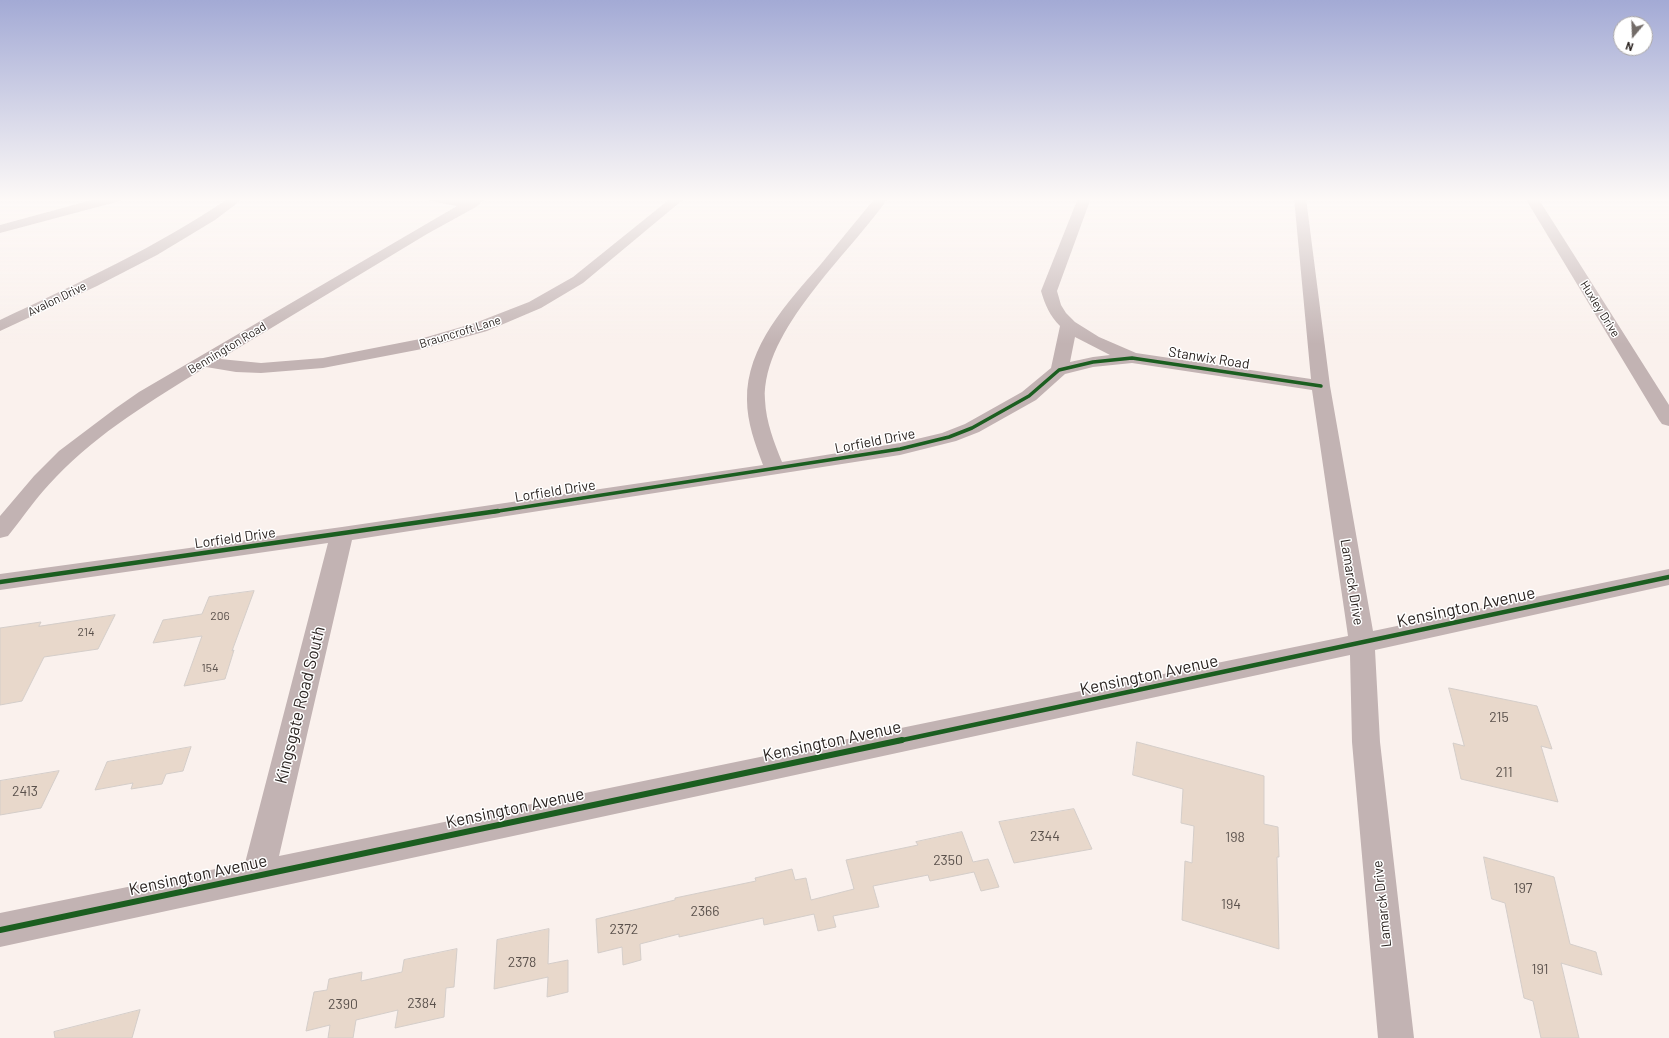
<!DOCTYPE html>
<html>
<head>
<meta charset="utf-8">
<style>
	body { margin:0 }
	#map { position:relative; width:1669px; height:1038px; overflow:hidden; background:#faf1ed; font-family:Barlow,sans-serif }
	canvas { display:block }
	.north { position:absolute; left:1613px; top:16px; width:40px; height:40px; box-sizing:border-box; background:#fff; border:1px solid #aaa7a6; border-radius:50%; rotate:199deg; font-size:11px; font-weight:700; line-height:16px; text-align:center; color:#2b2421 }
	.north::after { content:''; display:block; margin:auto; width:14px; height:18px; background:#736c68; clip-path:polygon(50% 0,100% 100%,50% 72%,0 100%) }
</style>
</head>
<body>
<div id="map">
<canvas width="1669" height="1038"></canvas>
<div class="north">N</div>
</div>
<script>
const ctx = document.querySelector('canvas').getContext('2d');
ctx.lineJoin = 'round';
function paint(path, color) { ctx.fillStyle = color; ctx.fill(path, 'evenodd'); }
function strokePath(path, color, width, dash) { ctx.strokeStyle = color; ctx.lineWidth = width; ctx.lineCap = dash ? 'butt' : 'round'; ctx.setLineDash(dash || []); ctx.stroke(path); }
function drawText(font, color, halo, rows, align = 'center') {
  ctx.font = font + ' Barlow,sans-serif'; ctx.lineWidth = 3; ctx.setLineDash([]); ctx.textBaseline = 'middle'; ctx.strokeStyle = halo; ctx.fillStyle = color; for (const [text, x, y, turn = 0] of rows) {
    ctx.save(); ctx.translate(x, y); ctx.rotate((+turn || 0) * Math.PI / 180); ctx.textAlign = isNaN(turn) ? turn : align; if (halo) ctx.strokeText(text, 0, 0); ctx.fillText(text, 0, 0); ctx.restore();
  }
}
const building = new Path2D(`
	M254 591 232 651 234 650 225 679 184 686 202 636 153 643 163 620 202 614 209 597Z
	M115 615 98 649 44 657 22 701 0 705V628L41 622 39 626Z
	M1449 688 1537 706 1552 749 1541 746 1558 802 1461 779 1453 743 1464 746Z
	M1137 742 1264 776V824L1278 827 1279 857H1277L1279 949 1182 920 1185 861 1192 863 1194 826 1181 823 1183 789 1133 775Z
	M191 747 183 771 166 774 162 784 131 789 133 783 95 790 107 762Z
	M59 771 41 808 0 815V781Z
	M1074 809 1092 849 1014 863 999 822Z
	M962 832 973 862 988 859 999 887 981 891 974 872 930 881 928 875 873 886 879 907 833 916 836 927 818 931 814 914 764 925 763 918 679 937V934L640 944 641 960 623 965 622 947 598 953 596 919 675 900V898L756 881 755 878 792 869 795 880 806 878 811 900 854 889 846 860 918 845 916 842Z
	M1484 857 1554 877 1570 944 1596 952 1602 975 1561 963 1579 1038H1541L1533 1001 1524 998 1505 903 1492 899Z
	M549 929 548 964 568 960V992L547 997 548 977 494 989 497 940Z
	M457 949 454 987 446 988 444 1017 395 1028 398 1010 356 1020 353 1038H328L330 1025 306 1031 314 992 327 990 329 979 362 972 361 981 402 972 404 960Z
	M140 1010 132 1038H55L54 1032Z`);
const minor = new Path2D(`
	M99 198H121L120 201 0 233V225Z
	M229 198H244L215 220 157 255 97 286 0 331V320C78 283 157 247 229 198Z
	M429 198 468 200 486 198 476 207 427 234 220 359 261 363 323 358 420 339 475 323 529 302 573 277 671 198H685L583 283 541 308 487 331 422 349 323 368 261 373 236 372 206 367C153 400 99 432 56 477 38 495 24 516 8 536L0 538V516L34 476 59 451 116 408 139 392 457 206 430 201Z
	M875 198H888C850 254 762 329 765 400 766 422 774 442 782 462L900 443 942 433 965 424 1022 392 1051 368 1060 326C1050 316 1045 305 1041 291L1078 198H1091L1057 291 1061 305 1066 313 1075 322 1099 337 1136 353 1311 379 1294 198H1306L1330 386 1373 631 1669 569V585L1375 650 1380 742 1414 1038H1378L1352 742 1350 655 0 947V913L245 863 328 543 0 590V574L342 527 763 465C755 444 747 422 747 400 746 346 788 302 821 264 839 242 857 220 875 198ZM1075 337 1110 355 1093 357 1070 362ZM1132 363 1312 390 1348 636 279 856 352 540 900 455 956 441 979 432 1036 400 1065 374 1093 367Z
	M1525 198H1538L1669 405V426L1662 424 1659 420Z`);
const cyclewayFar2 = new Path2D(`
	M492 512 900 449 949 437 972 428 1029 396 1059 370 1093 362 1132 358 1321 386`);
const cyclewayFar1 = new Path2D(`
	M0 582 498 511
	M898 741 1669 577`);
const cycleway = new Path2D(`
	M0 930 902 740`);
const farStreetnames = [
	["Avalon Drive",57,299,-26],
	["Huxley Drive",1600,309,58],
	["Brauncroft Lane",460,332,-17],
	["Bennington Road",227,348,-31]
];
const numberNames = [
	["206",220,616],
	["214",86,632],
	["154",210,668]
];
const streetNames = [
	["Stanwix Road",1209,358,9],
	["Lorfield Drive",875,441,-11],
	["Lorfield Drive",555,491,-9],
	["Lorfield Drive",235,538,-8],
	["Lamarck Drive",1352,582,81],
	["Lamarck Drive",1382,904,-96]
];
const nearNumbernames = [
	["215",1499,717],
	["211",1504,772],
	["2413",25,791],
	["2344",1045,836],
	["198",1235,837],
	["2350",948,860],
	["197",1523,888],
	["194",1231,904],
	["2366",705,911],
	["2372",624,929],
	["2378",522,962],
	["191",1540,969],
	["2384",422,1003],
	["2390",343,1004]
];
const nearStreetnames = [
	["Kensington Avenue",1466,607,-12],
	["Kensington Avenue",1149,675,-12],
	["Kingsgate Road South",300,705,-76],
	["Kensington Avenue",832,741,-12],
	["Kensington Avenue",515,808,-12],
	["Kensington Avenue",198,875,-12]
];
paint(building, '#e8d8cb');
strokePath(building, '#d4cdc9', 1);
paint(minor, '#c2b3b3');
strokePath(cyclewayFar2, '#1b5e20', 3.5);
strokePath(cyclewayFar1, '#1b5e20', 4.5);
strokePath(cycleway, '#1b5e20', 6);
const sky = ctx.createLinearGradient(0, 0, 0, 344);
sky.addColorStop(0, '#a3aad5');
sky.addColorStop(0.58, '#fdf9f7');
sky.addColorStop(1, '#fdf9f700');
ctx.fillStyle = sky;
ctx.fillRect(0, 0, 1669, 344);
drawText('12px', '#2b2421', '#fff', farStreetnames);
drawText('12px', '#5a514c', null, numberNames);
drawText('14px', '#2b2421', '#fff', streetNames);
drawText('14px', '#5a514c', null, nearNumbernames);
drawText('17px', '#2b2421', '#fff', nearStreetnames);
</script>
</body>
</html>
